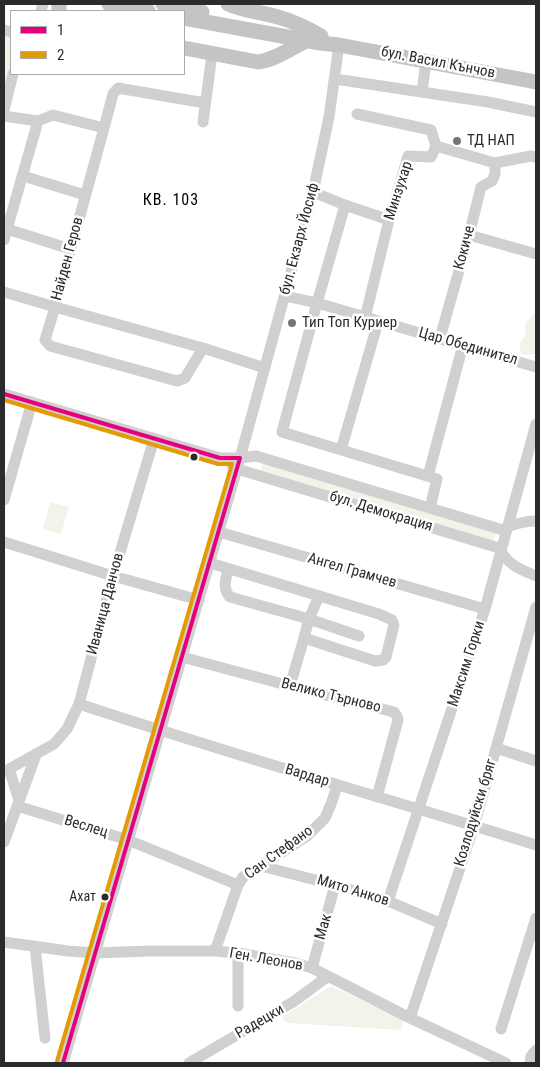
<!DOCTYPE html>
<html>
<head>
<meta charset="utf-8">
<style>
	body { margin:0 }
	#map { position:relative; width:540px; height:1067px; overflow:hidden; background:#fff; font-family:"Roboto Condensed",sans-serif }
	canvas { display:block }
	.frame { position:absolute; inset:0; border:5px solid #2b2b2b; pointer-events:none }
	.legend { position:absolute; left:10px; top:10px; width:175px; height:65px; box-sizing:border-box; background:#fff; border:1px solid #aaa; margin:0; padding:6px 9px; list-style:none; font-size:15px; color:#2b2b2b }
	.legend li { display:flex; align-items:center; gap:10px; height:25px }
	.legend b { width:25px; border:1px solid #aaa }
</style>
</head>
<body>
<div id="map">
<canvas width="540" height="1067"></canvas>
<div class="frame"></div>
<ul class="legend">
<li><b style="height:6px;background:#e5007d"></b>1</li>
<li><b style="height:6px;background:#e39a04"></b>2</li>
</ul>
</div>
<script>
const ctx = document.querySelector('canvas').getContext('2d');
ctx.lineJoin = 'round';
function paint(path, color) { ctx.fillStyle = color; ctx.fill(path, 'evenodd'); }
function strokePath(path, color, width, dash) { ctx.strokeStyle = color; ctx.lineWidth = width; ctx.lineCap = dash ? 'butt' : 'round'; ctx.setLineDash(dash || []); ctx.stroke(path); }
function drawText(font, color, halo, rows, align = 'center') {
  ctx.font = font + ' "Roboto Condensed",sans-serif'; ctx.lineWidth = 5; ctx.setLineDash([]); ctx.textBaseline = 'middle'; ctx.strokeStyle = halo; ctx.fillStyle = color; for (const [text, x, y, turn = 0] of rows) {
    ctx.save(); ctx.translate(x, y); ctx.rotate((+turn || 0) * Math.PI / 180); ctx.textAlign = isNaN(turn) ? turn : align; if (halo) ctx.strokeText(text, 0, 0); ctx.fillText(text, 0, 0); ctx.restore();
  }
}
const green = new Path2D(`
	M4 30 11 32V71L4 97Z
	M534 315 536 316V354L522 355C518 342 519 345 526 335 523 326 526 321 534 315Z
	M263 462 496 533 493 542 260 471Z
	M50 502 69 507 61 534 43 529Z
	M331 986 404 1020 401 1030 288 1023 281 1018Z`);
const minor = new Path2D(`
	M41 11 43 4
	M4 30 11 32
	M335 79 488 102 536 112
	M422 92 426 61
	M4 110 13 74
	M357 114 431 130 436 146 431 157 408 156 389 220 365 318
	M4 116 38 121 53 115 104 128 55 307 203 348 265 368
	M203 122 212 54
	M104 128 113 94 118 88 205 103
	M436 146 495 163 531 156 536 157
	M23 176 85 195
	M313 192 345 205
	M389 220 345 205 317 303 282 432 437 479 430 508
	M7 229 70 249
	M469 235 536 254
	M4 240 38 121
	M4 292 55 307 45 340 50 346 177 381 185 378 203 348
	M285 296 317 303 536 367
	M440 338 469 235 481 187 492 181 495 174V163
	M4 394 220 458H240L256 456 503 530C512 524 526 521 536 521
	M341 450 378 322
	M232 465 237 469 499 548C508 565 519 569 536 576
	M428 476 463 345
	M4 500 32 402
	M219 532 485 609
	M4 542 113 576 199 600
	M210 563 379 614 392 620 394 625 386 657 383 660 375 661 304 638 309 619 319 596
	M228 569C226 579 222 589 230 597L309 619 359 636
	M182 657 290 686 394 712 397 716 398 720 377 797
	M290 686 304 638
	M79 704C230 754 384 798 536 845
	M496 748 536 761
	M19 800 9 769 54 744 67 729 79 704 113 576 154 439
	M17 806 128 840 238 885
	M4 842 36 755
	M261 866 335 885 388 901 442 924
	M388 901 485 609 536 424
	M4 942 68 951 96 953 150 951H215L238 953 295 963 312 968 410 1018 506 1063
	M35 946 45 1038
	M215 951 238 885 243 877 307 836 325 818 331 804 337 786
	M312 968 335 885
	M238 1006V953
	M410 1018 474 826 536 607
	M501 1029 536 918
	M63 1063 237 469 313 192 329 117 339 45
	M189 1063 293 1002 327 977
	M530 1063 531 1056 536 1050`);
const major = new Path2D(`
	M59 4V11
	M109 4 148 11
	M163 4 202 12
	M228 4C243 11 261 12 278 17 293 21 307 28 321 36
	M184 18 320 43 339 45 536 82
	M184 48 258 62C275 60 291 48 306 41`);
const bus1 = new Path2D(`
	M4 394 220 458H240L63 1063`);
const bus2 = new Path2D(`
	M4 400 218 464H232L57 1061`);
const markers = [
	[457,141,5,"#757575"],
	[292,323,5,"#757575"],
	[194,457,4.5,"#2b2b2b"],
	[105,897,4.5,"#2b2b2b"]
];
const busNames = [
	["Ахат",96,897]
];
const streetNames = [
	["бул. Васил Кънчов",438,63,11],
	["Минзухар",399,191,-72],
	["бул. Екзарх Йосиф",300,239,-75],
	["Кокиче",465,248,-75],
	["Найден Геров",68,259,-75],
	["Цар Обединител",468,347,16],
	["бул. Демокрация",381,512,17],
	["Ангел Грамчев",352,571,16],
	["Иваница Данчов",106,604,-75],
	["Максим Горки",467,664,-72],
	["Велико Търново",331,696,14],
	["Вардар",307,776,17],
	["Козлодуйски бряг",476,813,-73],
	["Веслец",86,827,17],
	["Сан Стефано",279,853,-36],
	["Мито Анков",353,891,17],
	["Мак",324,927,-74],
	["Ген. Леонов",266,960,10],
	["Радецки",260,1022,-30]
];
const poiNames = [
	["ТД НАП",467,141],
	["Тип Топ Куриер",302,323]
];
const neighbourhoodNames = [
	["КВ. 103",171,201]
];
paint(green, '#f0f4e9');
strokePath(minor, '#d0d0d0', 11);
strokePath(major, '#c4c4c4', 15);
strokePath(bus1, '#e5007d', 4);
strokePath(bus2, '#e39a04', 4);
for (const [x, y, r, color] of markers) { const dot = new Path2D(); dot.arc(x, y, r, 0, 2 * Math.PI); ctx.fillStyle = color; ctx.fill(dot); strokePath(dot, '#fff', 2); }
drawText('14px', '#2b2b2b', '#fff', busNames, 'right');
drawText('15px', '#2b2b2b', '#fff', streetNames);
drawText('15px', '#2b2b2b', '#fff', poiNames, 'left');
ctx.letterSpacing = '1px';
drawText('16px', '#000', '#fff', neighbourhoodNames);
ctx.letterSpacing = '0px';
</script>
</body>
</html>
